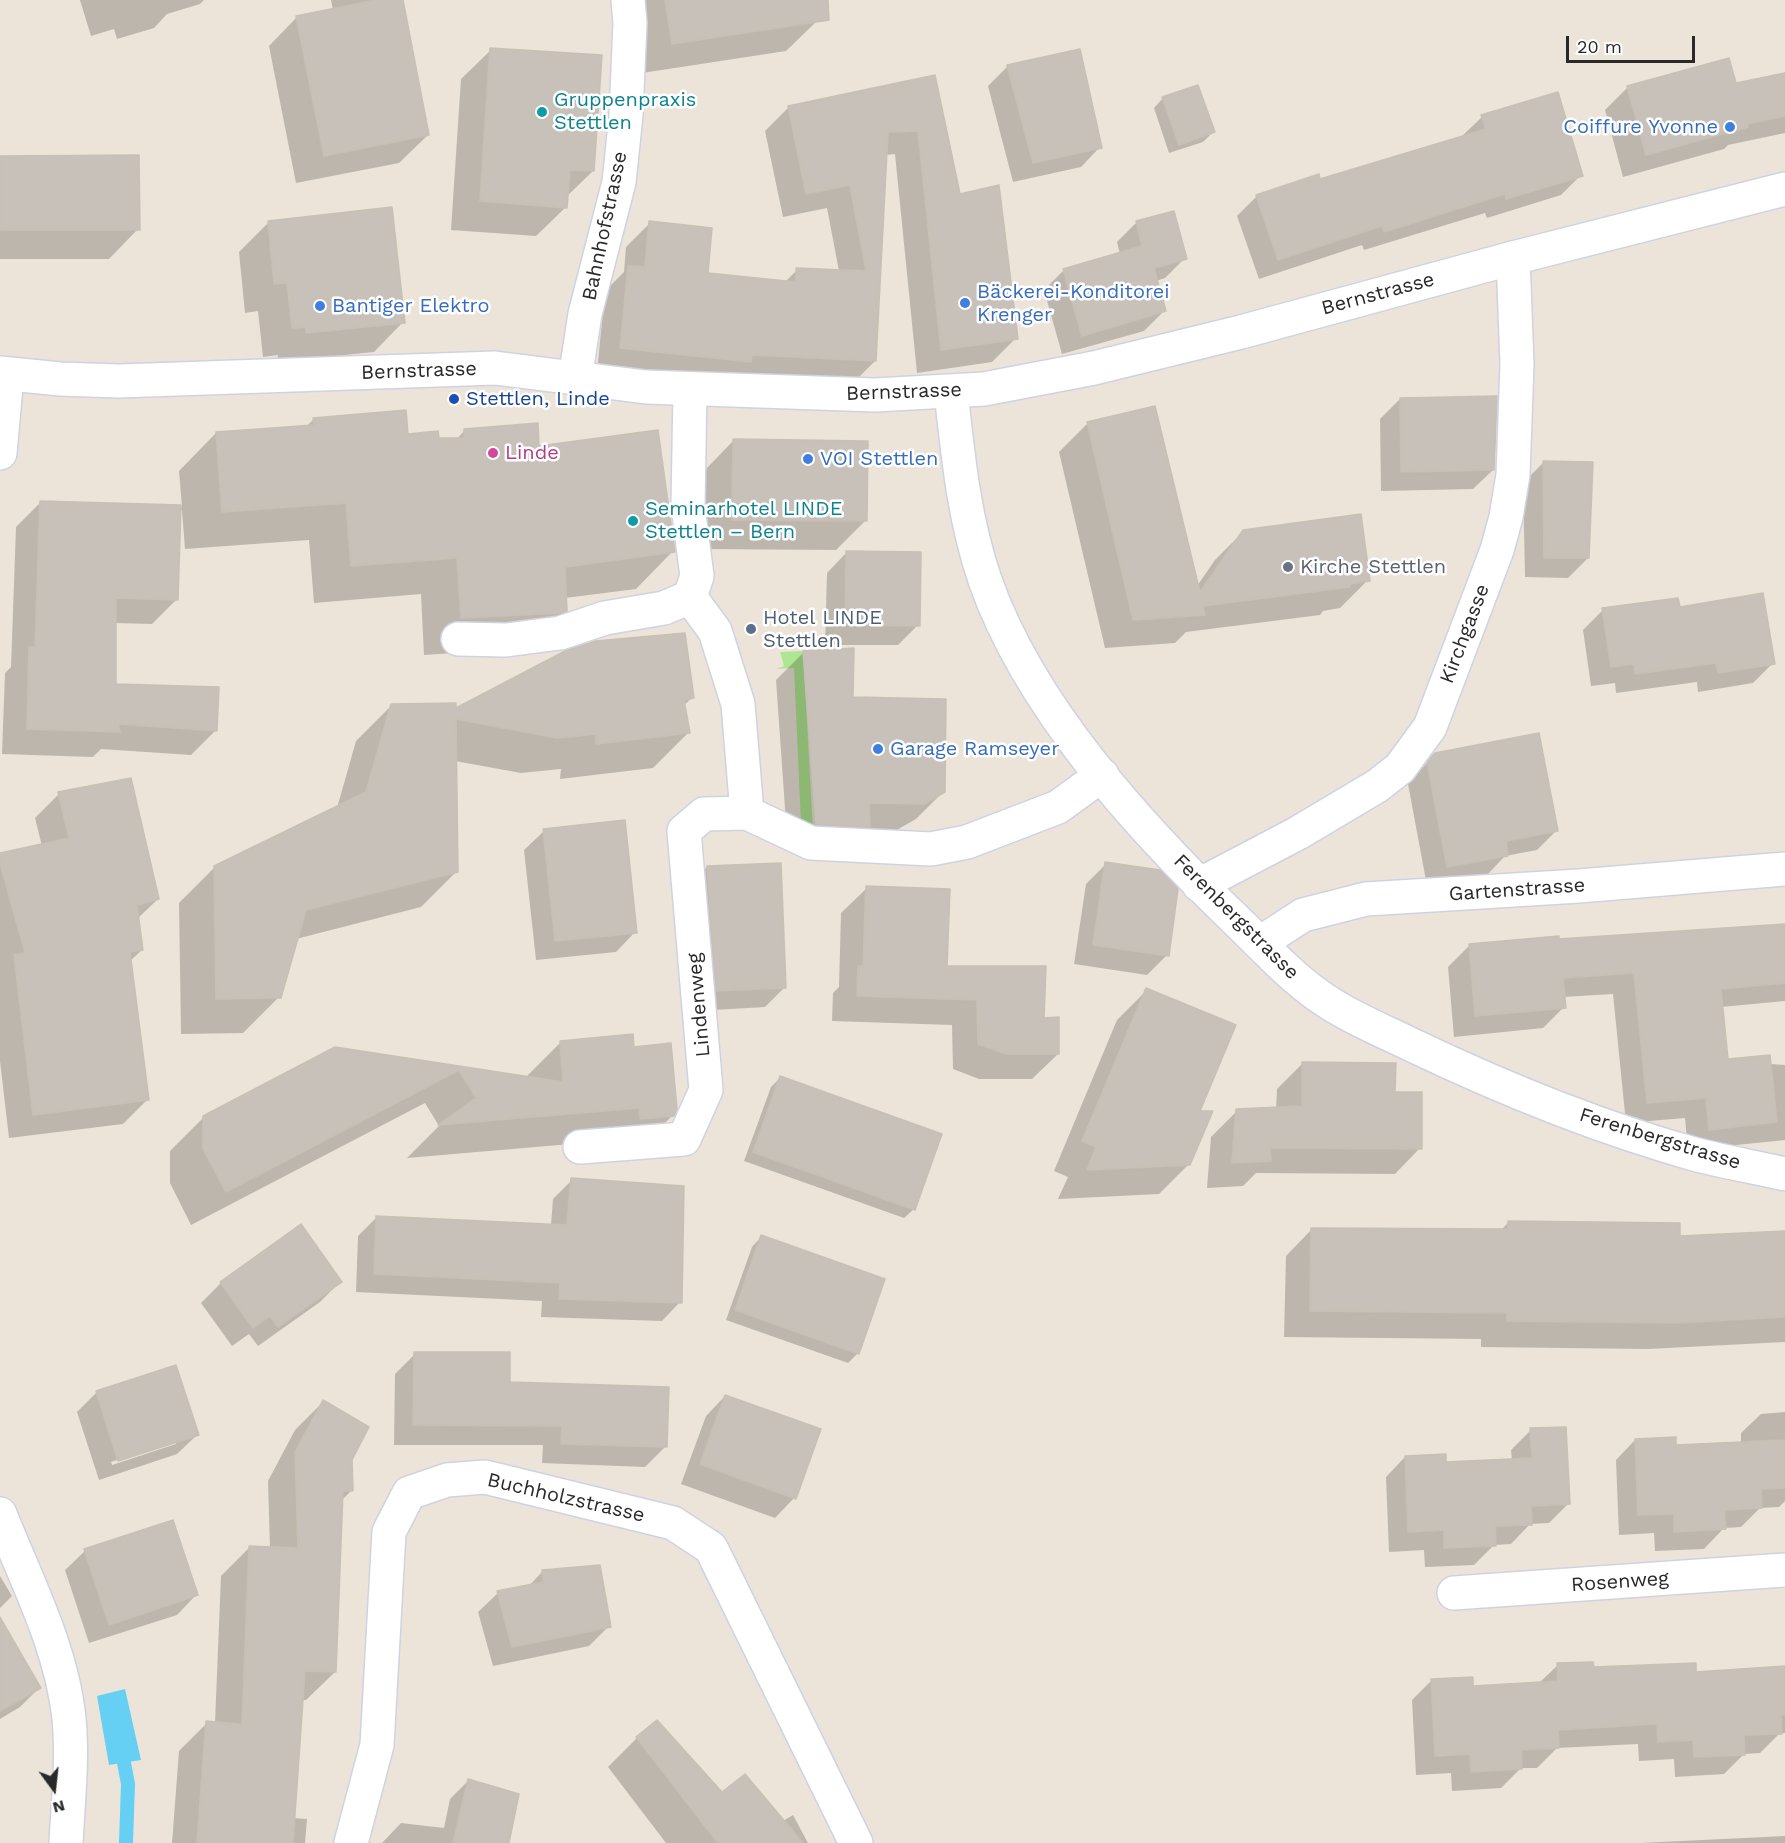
<!DOCTYPE html>
<html>
<head>
<meta charset="utf-8">
<style>
	body { margin:0 }
	#map { position:relative; width:1785px; height:1843px; overflow:hidden; background:#ece4d9; font-family:"Work Sans",sans-serif }
	canvas { display:block }
	.north { position:absolute; left:24px; top:1759px; width:60px; height:60px; -webkit-text-stroke:4px #fff; paint-order:stroke; rotate:165deg; font-size:16px; font-weight:700; line-height:24px; text-align:center; color:#292929 }
	.north::after { content:''; display:block; margin:auto; width:21px; height:27px; background:#292929; clip-path:polygon(50% 0,100% 100%,50% 72%,0 100%) }
	.scale { position:absolute; left:1566px; top:36px; width:129px; height:27px; box-sizing:border-box; border:3px solid #292929; border-top:0; padding-left:8px; font-size:18px; line-height:21px; white-space:nowrap; color:#292929; -webkit-text-stroke:4px #fff; paint-order:stroke }
</style>
</head>
<body>
<div id="map">
<canvas width="1785" height="1843"></canvas>
<div class="north">N</div>
<div class="scale">20 m</div>
</div>
<script>
const ctx = document.querySelector('canvas').getContext('2d');
ctx.lineJoin = 'round';
function paint(path, color) { ctx.fillStyle = color; ctx.fill(path, 'evenodd'); }
function strokePath(path, color, width, dash) { ctx.strokeStyle = color; ctx.lineWidth = width; ctx.lineCap = dash ? 'butt' : 'round'; ctx.setLineDash(dash || []); ctx.stroke(path); }
function drawText(font, color, halo, rows, align = 'center') {
  ctx.font = font + ' "Work Sans",sans-serif'; ctx.lineWidth = 5; ctx.setLineDash([]); ctx.textBaseline = 'middle'; ctx.strokeStyle = halo; ctx.fillStyle = color; for (const [text, x, y, turn = 0] of rows) {
    ctx.save(); ctx.translate(x, y); ctx.rotate((+turn || 0) * Math.PI / 180); ctx.textAlign = isNaN(turn) ? turn : align; if (halo) ctx.strokeText(text, 0, 0); ctx.fillText(text, 0, 0); ctx.restore();
  }
}
const green = new Path2D(`
	M803 651 813 830 801 824 794 668 776 669 784 666 780 652Z`);
const water = new Path2D(`
	M125 1689 141 1760 109 1765 97 1696Z`);
const shadow = new Path2D(`
	M80 0H204L200 4 167 14 154 28 117 39 114 29 91 36Z
	M331 0H401L428 135 399 163 296 183 269 46 297 17 333 10Z
	M632 0H813L816 22 786 51 642 73Z
	M491 50 593 171 566 197V207L536 236 451 230 461 79Z
	M1008 66 1100 147 1081 167 1013 182 988 86Z
	M1785 74V133L1728 145 1724 149 1623 177 1605 110 1628 87 1735 84Z
	M934 77 958 196 1016 338 992 362 917 373 895 154 885 155 875 361 851 385 597 372 605 291 624 272 626 247 650 223 706 274 785 282 797 270 839 271 827 208 783 217 765 131 789 107Z
	M1163 98 1213 132 1203 142 1169 153 1154 108Z
	M1482 117 1581 175 1561 195 1487 218 1485 213 1364 250 1362 245 1259 279 1237 216 1257 196 1319 181 1462 136Z
	M0 157 138 229 109 259H0Z
	M1173 213 1185 258 1165 278 1156 281 1164 311 1144 331 1062 354 1044 290 1064 270 1120 254 1117 242 1136 223Z
	M268 223 403 322 374 352 277 362 278 355 263 357 258 311 245 313 239 252Z
	M1400 399 1493 470 1473 489 1381 491 1380 419Z
	M314 419 437 440H456L465 430 538 448 673 551 636 589 565 598 566 610 529 648 424 655 421 594 314 603 309 540 185 549 182 510H180L177 599 152 624 114 623V685L216 730 191 755 101 749 93 757 2 754 5 673 11 667 16 527 41 502 182 507 179 471 216 433 306 427Z
	M1088 423 1197 586 1215 560 1244 531 1368 580 1340 608 1323 611 1320 615 1186 632 1175 643 1105 648 1059 452Z
	M733 441 865 521 836 550 703 549 704 471Z
	M1543 463 1588 558 1568 578 1525 577 1523 483Z
	M846 553 918 625 898 645H825L827 573Z
	M1678 608 1773 663 1753 683 1698 692 1697 682 1616 693 1615 683 1591 686 1583 630 1603 610Z
	M804 652 944 791 916 819 895 831 841 854 788 851 776 680Z
	M693 697 683 706 688 733 653 768 560 779 561 769 521 773 455 761 457 871 421 907 296 939 279 997 243 1033 181 1034 179 903 215 867 337 808 356 741 392 705 455 710Z
	M1435 754 1556 831 1537 850 1505 856 1487 875 1427 886 1408 784Z
	M59 794 158 899 137 919 142 950 130 961 147 1100 123 1124 9 1138 0 1061V855L42 846 35 818Z
	M544 831 635 932 616 952 536 960 524 850Z
	M1106 864 1167 955 1147 975 1074 964 1086 884Z
	M707 867 784 988 765 1007 697 1011 687 887Z
	M867 888 946 968 1043 1020 1058 1054 1032 1079H979L953 1069 952 1025 832 1021 833 993 839 987 841 913Z
	M1785 925V1001L1721 1007 1726 1061 1785 1065V1140L1688 1150 1685 1118 1626 1123 1613 994 1563 997 1564 1007 1543 1028 1454 1037 1448 967 1469 946Z
	M1147 990 1198 1113 1189 1164 1159 1194 1058 1199 1068 1177 1054 1171 1117 1020Z
	M560 1043 673 1115 638 1149 606 1141 407 1158 439 1126 425 1103 191 1225 170 1183V1151L204 1117 335 1049 525 1078Z
	M1302 1064 1394 1094 1420 1148 1395 1174 1256 1173 1243 1186 1207 1188 1211 1137 1237 1111 1276 1109 1277 1089Z
	M780 1078 914 1209 904 1218 744 1161 771 1087Z
	M572 1180 680 1302 662 1321 541 1317 542 1301 356 1292 358 1236 377 1217 551 1225 553 1199Z
	M1508 1223 1679 1238 1785 1232V1342L1648 1349 1481 1347V1339L1284 1337 1286 1256 1312 1229 1500 1231Z
	M761 1237 858 1353 848 1363 726 1320 752 1247Z
	M340 1282 320 1302 258 1346 249 1334 232 1346 201 1303 221 1283Z
	M415 1354 508 1383 665 1447 645 1467 542 1463 543 1445H394L395 1374Z
	M175 1367 197 1435 177 1454 99 1480 77 1412 96 1393ZM176 1441V1444L112 1465 111 1462Z
	M725 1396 794 1498 775 1518 681 1484 706 1416Z
	M323 1402 351 1460V1491L341 1501 335 1672 306 1700H302L293 1818 307 1819 305 1843H172L179 1751 207 1723H215L221 1576 249 1548H270L268 1481 295 1430Z
	M1785 1412V1501L1779 1507 1760 1508 1741 1527 1724 1528 1704 1549 1655 1551 1654 1533 1619 1535 1616 1460 1635 1440 1675 1446 1741 1443V1433L1761 1414Z
	M1531 1430 1569 1503 1549 1523 1530 1524 1511 1544 1494 1545 1474 1565 1425 1567 1424 1550 1389 1552 1386 1477 1405 1457 1445 1463 1512 1460 1511 1450Z
	M85 1551 196 1595 177 1615 89 1643 65 1570Z
	M542 1572 609 1626 589 1646 493 1666 478 1612 498 1593 528 1587Z
	M0 1576 12 1596 0 1608Z
	M0 1620 39 1688 20 1707 0 1719Z
	M1558 1665 1695 1673 1785 1668V1733H1780L1760 1753 1744 1754 1724 1774 1675 1777 1674 1759 1639 1761 1638 1744 1557 1748 1537 1768H1521L1501 1788 1452 1791 1451 1773 1416 1775 1412 1700 1432 1680 1472 1688 1539 1683Z
	M637 1738 721 1794 783 1821 793 1815 808 1843H666L608 1767Z
	M468 1781 508 1843H382L401 1823 444 1828 450 1799Z
	M1785 1836V1843H1640Z`);
const stream = new Path2D(`
	M121 1747 128 1784 126 1843`);
const building = new Path2D(`
	M376 0H403L429 135 324 156 296 16Z
	M665 0H828L829 20 672 44Z
	M490 48 602 55 594 171 570 170 567 208 480 201Z
	M1080 49 1102 148 1033 163 1007 65Z
	M1729 58 1736 83 1785 73V116L1747 124 1748 127 1646 155 1627 86Z
	M935 75 960 194 999 185 1018 339 941 350 918 131 888 132 876 361 752 355 751 362 620 348 628 266 645 267 649 221 712 228 708 273 796 282V268L866 271 850 185 806 194 788 106Z
	M1198 85 1215 132 1179 145 1162 97Z
	M1558 92 1583 176 1506 199 1505 194 1384 232 1382 226 1278 260 1256 195 1319 174 1320 179 1486 129 1481 115Z
	M139 155 140 230H0V156Z
	M392 207 405 323 306 333V327L292 328 287 283 274 284 268 221Z
	M1174 211 1187 259 1154 268 1166 311 1082 336 1063 269 1142 246 1136 221Z
	M1497 396 1494 470 1401 472 1400 398Z
	M1155 406 1200 592 1243 530 1361 514 1370 581 1350 584V587L1203 606 1205 615 1133 620 1087 422Z
	M406 410 408 434 438 431 439 438H464V429L538 423 539 446 658 430 675 552 565 567 567 611 561 613 461 618 457 558 351 566 346 503 222 512 216 432 314 425 313 418Z
	M733 439 868 441 867 521 732 520Z
	M1543 461 1593 462 1589 558H1544Z
	M40 501 181 505 178 600 116 598V684L219 687 217 731 118 724 120 732 27 729 29 647H35Z
	M846 551 921 552 920 626 845 625Z
	M1763 593 1775 664 1718 673 1716 663 1635 674 1634 664 1611 667 1602 608 1678 598 1680 607Z
	M685 633 694 698 684 700 690 733 596 744V734L557 738 456 719 458 872 306 910 281 998 216 999 214 866 366 792 391 704 456 703V708L565 651 596 641Z
	M854 648 853 697 946 699 945 792 924 804 869 803 870 827 816 824 803 651Z
	M1539 733 1558 831 1506 841 1508 856 1447 867 1427 762 1435 753Z
	M131 778 159 899 137 905 143 950 130 952 149 1100 33 1115 14 955 25 953 0 863V853L69 838 58 792Z
	M625 820 637 933 555 941 543 829Z
	M1105 862 1160 870 1178 889 1169 956 1093 945Z
	M781 863 786 988 716 991 707 866Z
	M866 886 950 889 947 966H1046L1044 1018 1059 1017V1054H1006L978 1044 977 1000 857 996 858 966H863Z
	M1785 924V983L1721 989 1728 1059 1770 1055 1777 1122 1709 1130 1706 1098 1647 1103 1634 973 1563 978 1566 1008 1475 1016 1469 944 1559 936V939Z
	M1146 988 1236 1025 1200 1111H1213L1190 1165 1087 1170 1096 1147 1082 1141Z
	M633 1034 634 1047 671 1043 677 1109 674 1116 640 1119 639 1108 438 1125 476 1098 459 1070 226 1192 203 1149V1116L335 1047 563 1082 560 1041Z
	M1302 1062 1396 1063 1395 1092H1422V1149L1270 1148 1271 1161 1232 1163 1236 1109 1302 1106Z
	M780 1076 942 1134 915 1210 753 1152Z
	M571 1178 684 1186 682 1303 559 1299 560 1283 374 1274 376 1216 567 1225Z
	M1508 1221 1680 1223V1236L1785 1231V1317L1675 1323 1507 1321V1313L1310 1311 1311 1228 1508 1229Z
	M301 1224 342 1282 278 1327 270 1316 253 1328 220 1282Z
	M761 1235 885 1279 859 1354 735 1310Z
	M414 1352H510V1382L669 1387 667 1447 561 1444 562 1426 413 1425Z
	M176 1365 199 1435 118 1461 96 1391Z
	M725 1395 821 1429 796 1499 700 1464Z
	M323 1400 369 1427 352 1460 353 1491H343L336 1672 305 1671 293 1843H197L206 1721 240 1724 242 1727 249 1546 298 1548 295 1452Z
	M1566 1427 1570 1504 1531 1506 1532 1525 1495 1526 1496 1546 1444 1548V1530L1408 1532 1405 1456 1446 1454V1462L1532 1458 1530 1428Z
	M1676 1437V1445L1785 1440V1488L1761 1489 1762 1508 1724 1510 1726 1529 1674 1532V1514L1638 1515 1635 1439Z
	M173 1520 198 1595 109 1625 84 1549Z
	M600 1565 611 1627 512 1647 497 1591 543 1582 542 1570Z
	M0 1617 41 1688 0 1711Z
	M1593 1662 1594 1667 1696 1663V1672L1785 1666V1715H1781L1782 1734 1744 1735 1745 1755 1694 1757 1693 1740 1658 1742 1657 1724 1558 1730 1559 1748 1521 1750 1522 1769 1471 1772 1470 1754 1435 1756 1431 1679 1473 1677V1686L1558 1681 1557 1663Z
	M657 1720 722 1792 745 1774 803 1843H718L636 1737Z
	M468 1779 519 1794 509 1843H453Z`);
const minor = new Path2D(`
	M575 379 585 314 619 182 626 115 630 23 628 0
	M690 389 688 507 697 576 690 597
	M0 453 7 375
	M690 597 715 631 738 704 747 813 811 843 931 849 967 842 1058 807 1102 775
	M458 639 506 640 560 633 605 618 664 608 690 597
	M1199 885 1298 833 1377 786 1400 768 1430 727 1497 550 1506 517 1513 475 1517 364 1513 258
	M1260 943 1303 915 1366 899 1579 886 1785 869
	M580 1147 684 1139 706 1090 684 831 704 814 747 813
	M0 1514C26 1580 62 1648 69 1719 73 1760 68 1802 66 1843
	M1454 1593 1785 1570
	M351 1843 377 1745 389 1532 409 1493 447 1480 485 1477 673 1523 711 1548 856 1843`);
const tertiary = new Path2D(`
	M951 392C958 456 964 519 985 580 1029 707 1141 829 1237 921 1263 946 1289 975 1319 996 1347 1016 1381 1030 1412 1045 1502 1088 1598 1127 1694 1154 1724 1162 1755 1167 1785 1174`);
const secondary = new Path2D(`
	M0 373 60 379 119 381 495 368 646 387 875 395 984 389 1094 368 1241 332 1513 258 1785 189`);
const markers = [
	[542,112,6,"#0f9aa8"],
	[1730,127,6,"#3f7fe0"],
	[965,303,6,"#3f7fe0"],
	[320,306,6,"#3f7fe0"],
	[454,399,6,"#1a4fb4"],
	[493,453,6,"#d1479c"],
	[808,459,6,"#3f7fe0"],
	[633,521,6,"#0f9aa8"],
	[1288,567,6,"#6b7280"],
	[751,629,6,"#5c6f8a"],
	[878,749,6,"#3f7fe0"]
];
const cultureNames = [
	["Gruppenpraxis",554,100],
	["Stettlen",554,123],
	["Seminarhotel LINDE",645,509],
	["Stettlen – Bern",645,532]
];
const shopNames = [
	["Coiffure Yvonne",1718,127,"right"],
	["Bäckerei-Konditorei",977,292],
	["Krenger",977,315],
	["Bantiger Elektro",332,306],
	["VOI Stettlen",820,459],
	["Garage Ramseyer",890,749]
];
const streetNames = [
	["Bahnhofstrasse",605,226,-78],
	["Bernstrasse",1378,294,-15],
	["Bernstrasse",419,371,-2],
	["Bernstrasse",904,392,-2],
	["Kirchgasse",1465,634,-69],
	["Gartenstrasse",1517,890,-4],
	["Ferenbergstrasse",1236,917,45],
	["Lindenweg",699,1005,-95],
	["Ferenbergstrasse",1660,1139,17],
	["Buchholzstrasse",566,1498,13],
	["Rosenweg",1620,1582,-4]
];
const transitNames = [
	["Stettlen, Linde",466,399]
];
const hotelNames = [
	["Linde",505,453]
];
const worshipNames = [
	["Kirche Stettlen",1300,567]
];
const serviceNames = [
	["Hotel LINDE",763,618],
	["Stettlen",763,641]
];
paint(green, '#afe692');
paint(water, '#66cff4');
paint(shadow, '#0003');
strokePath(stream, '#66cff4', 14);
paint(building, '#c7c1b9');
strokePath(building, '#c7c0b3', 1.5);
strokePath(minor, '#cfd2e3', 36);
strokePath(tertiary, '#cfd2e3', 36);
strokePath(secondary, '#cfd2e3', 36);
strokePath(minor, '#fff', 33);
strokePath(tertiary, '#fff', 33);
strokePath(secondary, '#fff', 33);
for (const [x, y, r, color] of markers) { const dot = new Path2D(); dot.arc(x, y, r, 0, 2 * Math.PI); ctx.fillStyle = color; ctx.fill(dot); strokePath(dot, '#fff', 2); }
drawText('20px', '#0d838f', '#fff', cultureNames, 'left');
drawText('20px', '#366cbe', '#fff', shopNames, 'left');
drawText('20px', '#292929', '#fff', streetNames);
drawText('20px', '#164399', '#fff', transitNames, 'left');
drawText('20px', '#b23c85', '#fff', hotelNames, 'left');
drawText('20px', '#5b616d', '#fff', worshipNames, 'left');
drawText('20px', '#4e5e75', '#fff', serviceNames, 'left');
</script>
</body>
</html>
